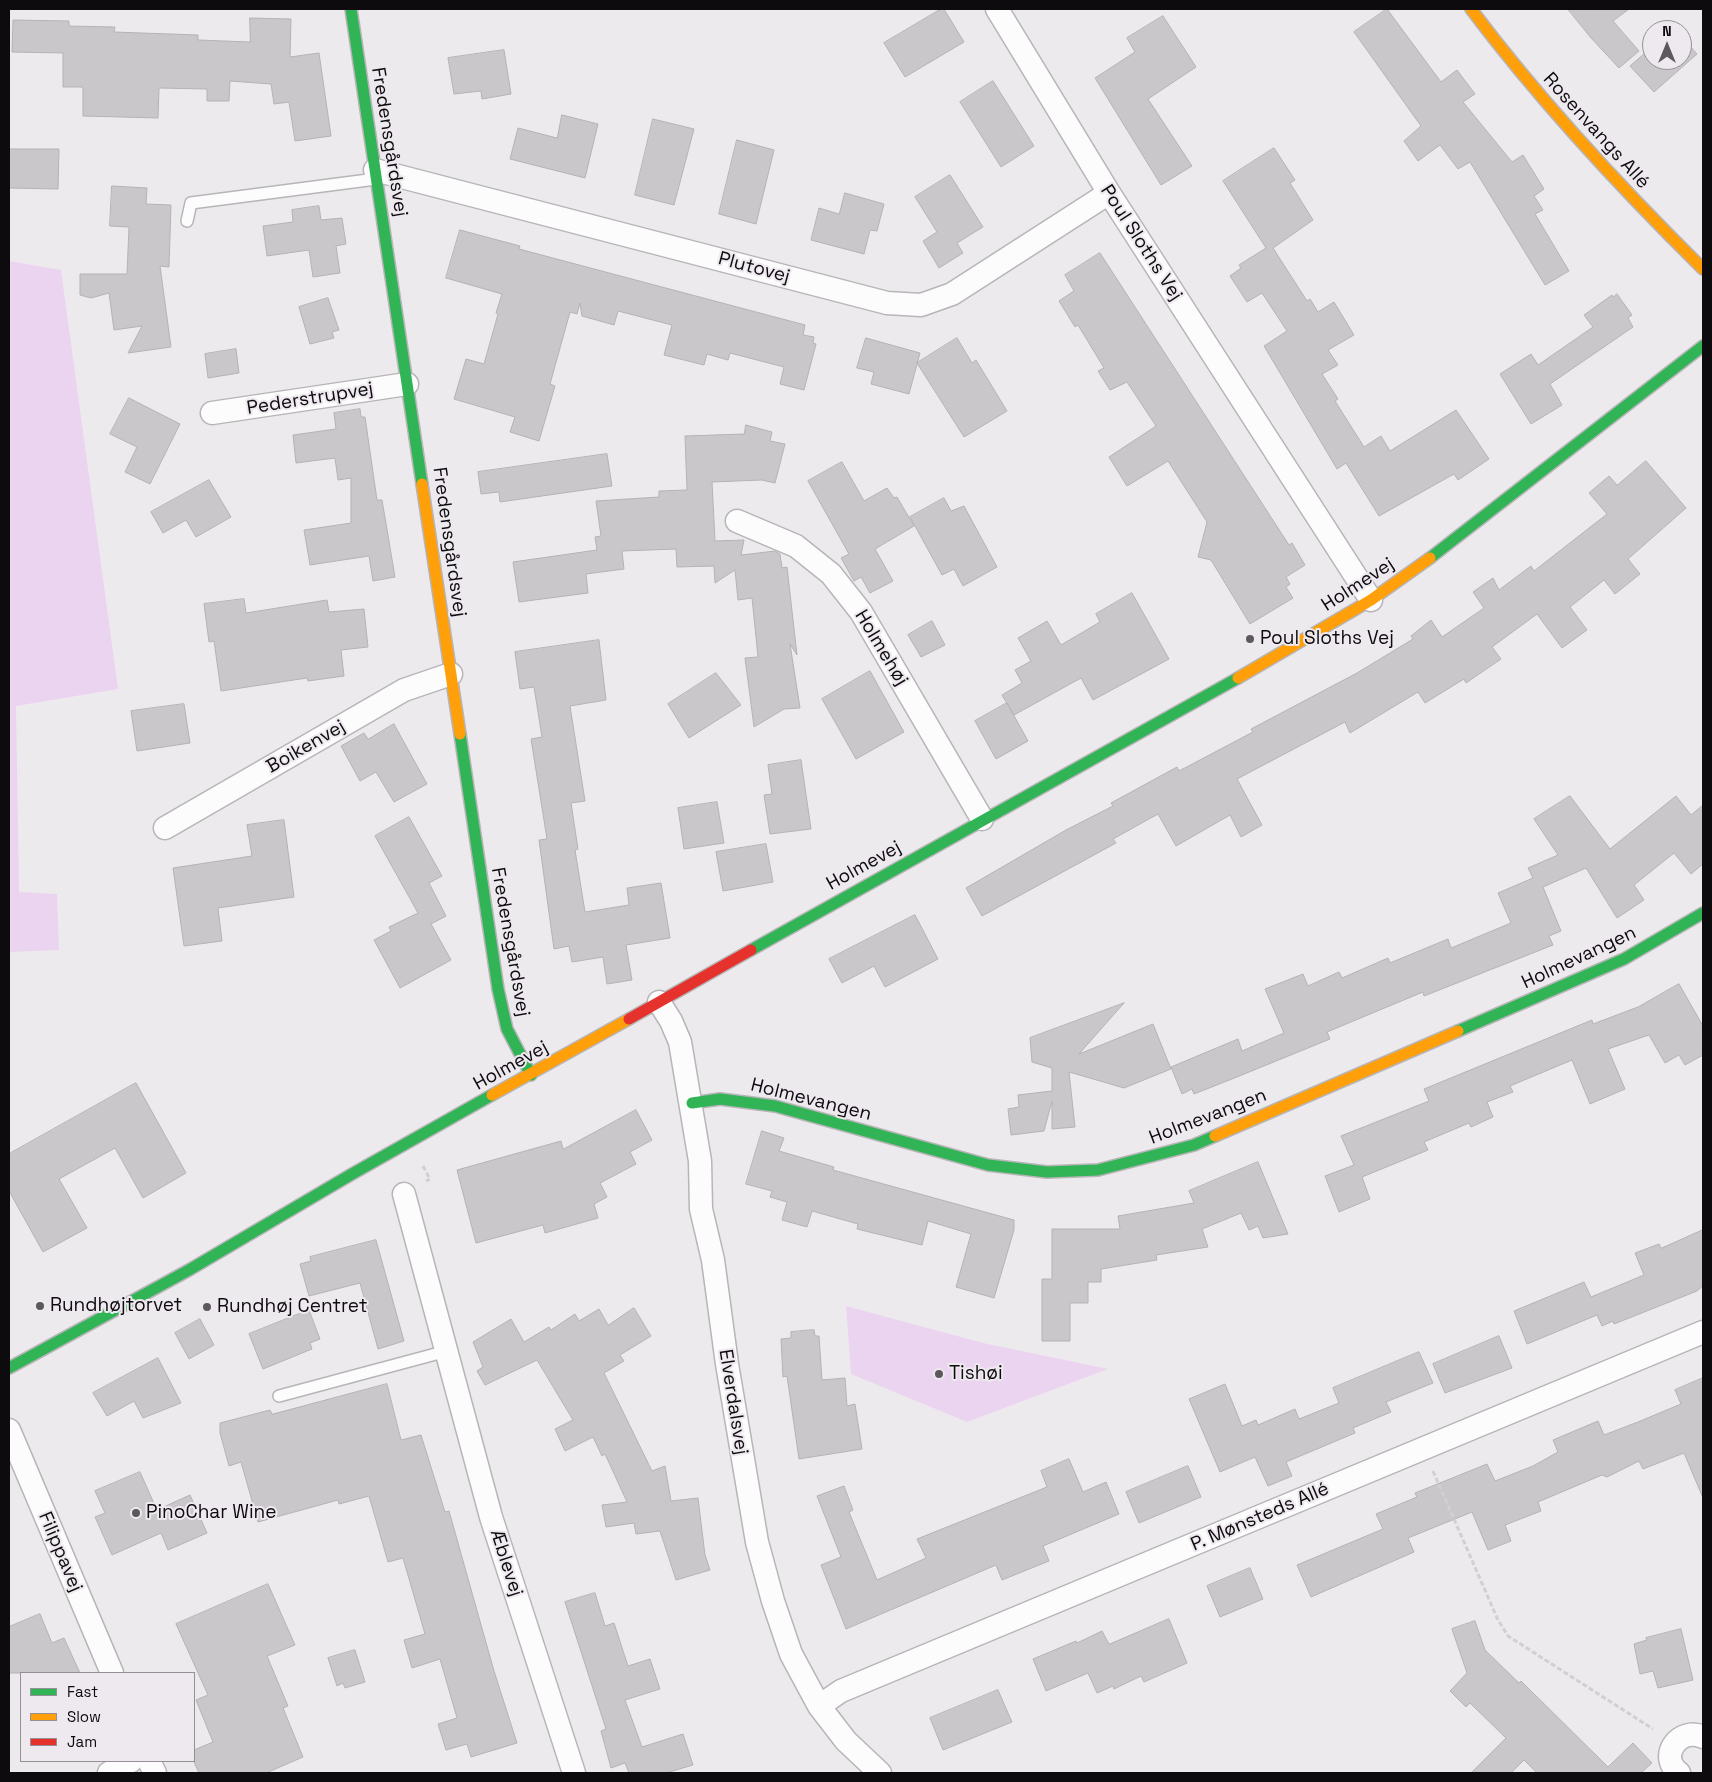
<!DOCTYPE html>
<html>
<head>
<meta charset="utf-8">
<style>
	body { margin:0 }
	#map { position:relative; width:1712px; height:1782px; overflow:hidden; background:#edeaee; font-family:"Space Grotesk",sans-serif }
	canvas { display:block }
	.frame { position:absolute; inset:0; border:10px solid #0d0b0e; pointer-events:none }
	.legend { position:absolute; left:20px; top:1672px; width:175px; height:90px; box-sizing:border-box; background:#eee9ef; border:1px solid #949095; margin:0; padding:6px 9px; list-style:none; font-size:15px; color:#0d0b0e }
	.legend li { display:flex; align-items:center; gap:10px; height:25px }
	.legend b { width:25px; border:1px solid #949095 }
	.north { position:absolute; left:1642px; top:20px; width:50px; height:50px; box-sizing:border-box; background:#eee9ef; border:1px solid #949095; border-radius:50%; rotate:0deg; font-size:14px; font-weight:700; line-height:20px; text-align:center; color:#0d0b0e }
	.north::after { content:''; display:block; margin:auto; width:18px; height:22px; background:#5b595c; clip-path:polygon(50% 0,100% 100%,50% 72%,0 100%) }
</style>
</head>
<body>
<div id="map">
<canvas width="1712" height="1782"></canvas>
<div class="frame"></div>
<ul class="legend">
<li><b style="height:6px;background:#30b455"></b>Fast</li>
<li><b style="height:6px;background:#ff9f0a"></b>Slow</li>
<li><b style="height:6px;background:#e5322d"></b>Jam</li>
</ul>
<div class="north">N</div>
</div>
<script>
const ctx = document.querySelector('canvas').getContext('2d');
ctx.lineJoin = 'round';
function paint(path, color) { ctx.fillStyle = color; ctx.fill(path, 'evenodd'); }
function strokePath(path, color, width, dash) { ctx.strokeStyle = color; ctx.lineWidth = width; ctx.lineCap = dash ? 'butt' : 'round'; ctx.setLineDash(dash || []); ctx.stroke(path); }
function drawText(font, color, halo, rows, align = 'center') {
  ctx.font = font + ' "Space Grotesk",sans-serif'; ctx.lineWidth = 4; ctx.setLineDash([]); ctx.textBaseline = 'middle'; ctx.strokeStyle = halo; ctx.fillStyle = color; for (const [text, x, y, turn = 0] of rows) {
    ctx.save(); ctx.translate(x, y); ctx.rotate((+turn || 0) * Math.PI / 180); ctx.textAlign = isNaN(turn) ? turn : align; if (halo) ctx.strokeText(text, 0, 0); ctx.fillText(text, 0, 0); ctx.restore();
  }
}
const green = new Path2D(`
	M9 261 61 270 118 689 16 706 19 892 57 894 59 950 9 952Z
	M846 1306 983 1343 1108 1369 967 1422 851 1374Z`);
const building = new Path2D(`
	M941 9H944L964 42 905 77 884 43Z
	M1387 9 1441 82 1457 70 1475 94 1463 102 1512 162 1523 155 1544 189 1534 196 1543 210 1535 214 1569 271 1545 285 1470 162 1458 169 1440 145 1418 161 1404 141 1421 126 1354 32Z
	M1568 9H1629L1613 21 1639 51 1619 68 1591 38Z
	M1163 16 1196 67 1148 99 1192 166 1161 185 1095 78 1135 52 1127 38Z
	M250 18 291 19 290 57 319 53 331 136 295 141 289 102 274 104 271 84 230 81 229 101H207V89L159 88 158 118 83 116V87H63V53L12 52 13 20 69 21V26L115 27 114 32 198 35V40L250 42Z
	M1682 37 1697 54 1654 92 1630 66 1652 47V60H1682Z
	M504 50 511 94 482 99 481 91 454 94 448 58Z
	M993 81 1034 146 1001 167 960 102Z
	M562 115 598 124 585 178 510 159 518 128 557 138Z
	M653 119 694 129 674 205 635 195Z
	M737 140 774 150 756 224 719 214Z
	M1274 148 1295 180 1290 183 1313 220 1273 248 1307 301 1310 299 1318 312 1334 302 1354 335 1328 350 1338 365 1322 374 1338 399 1335 401 1364 447 1381 436 1390 451 1456 410 1489 459 1458 480 1454 474 1379 516 1346 463 1337 469 1264 346 1287 331 1262 293 1247 302 1230 276 1241 268 1239 265 1266 248 1223 181Z
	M9 149H59L58 189 9 188Z
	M950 175 983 227 957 243 963 253 939 268 923 241 937 232 915 197Z
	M112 186 147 188 146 204 171 205 169 267 160 266 171 347 128 353 142 326 114 330 109 293 91 298 80 295V274H127L129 227 110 226Z
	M845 193 884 204 877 231 870 230 864 254 811 240 819 208 839 214Z
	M319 206 321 220 342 218 346 244 336 246 340 273 313 277 309 250 267 256 263 226 293 222 292 210Z
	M460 230 520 246 519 249 805 325 803 335 814 337 813 343 816 344 804 390 780 384 784 367 730 353 728 360 707 354 704 365 664 355 672 325 618 311 614 325 582 316 580 303 577 314 570 312 550 384 555 386 539 441 510 432 515 417 454 399 466 359 484 364 498 314 496 313 502 294 446 278Z
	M1100 253 1289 545 1292 543 1305 565 1286 577 1290 584 1286 587 1293 598 1250 624 1211 560 1198 557 1207 522 1168 461 1127 486 1109 457 1156 426 1127 382 1110 390 1098 371 1104 368 1078 325 1075 327 1059 301 1074 291 1065 275Z
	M1617 294 1632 315 1628 318 1633 327 1550 384 1562 405 1531 424 1500 374 1531 354 1538 365 1593 327 1584 315 1612 295 1613 297Z
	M328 298 339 330 332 332 334 338 310 344 299 307Z
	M866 338 920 353 909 394 871 384 874 372 857 368Z
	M957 338 972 363 976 360 1007 411 964 437 917 363Z
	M236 349 239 373 208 378 205 354Z
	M129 398 180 424 150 484 125 472 137 447 110 434Z
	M360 409 361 417H365L377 500H382L395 577 373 581 369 556 310 565 304 530 351 523V478L338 480 335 458 296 463 293 435 336 429 334 413Z
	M746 425 772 432 770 441 785 444 775 483 762 480 712 482 715 541 744 540 741 555 775 551 780 554 782 568 787 567 797 655 790 644 800 708 784 709 754 727 745 658 758 657 752 598 738 600 735 570 715 583 714 566 677 567 676 549 622 551 624 569 586 574 588 593 519 602 513 562 597 550 595 537 601 536 596 501 659 497V491L687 490 685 436 744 434Z
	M607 454 612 486 500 502 499 492 481 494 478 472Z
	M1646 461 1686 508 1628 559 1640 574 1615 594 1604 580 1570 607 1587 630 1562 648 1537 614 1492 647 1501 659 1466 683 1464 679 1425 703 1418 692 1350 733 1345 722 1237 779 1262 825 1241 837 1230 815 1176 846 1158 814 1113 839 1116 843 982 916 966 888 1066 830 1113 806 1111 803 1177 767 1179 771 1253 732 1251 729 1357 673 1413 639 1411 636 1431 620 1442 637 1484 608 1473 592 1493 578 1499 590 1531 566 1534 571 1607 514 1589 493 1609 476 1617 485Z
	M842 462 864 501 887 488 894 498 897 497 914 526 875 549 893 581 870 593 861 577 854 581 841 558 849 554 808 481Z
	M209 480 231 517 196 537 186 520 163 533 151 512Z
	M944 498 951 511 964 506 997 567 963 586 954 569 942 575 910 517Z
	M1132 593 1169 659 1093 700 1081 678 1014 715 1002 695 1022 683 1015 670 1031 661 1018 638 1047 621 1061 645 1100 622 1096 614Z
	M244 599 246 613 327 600 329 612 364 609 368 647 341 650 344 676 308 681 307 678 221 691 214 641 209 642 204 604Z
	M932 621 945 645 921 657 908 635Z
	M599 640 606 700 570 706 585 801 571 803 578 849 575 850 585 912 629 905 627 888 661 883 670 938 626 945 632 980 607 984 603 957 572 962 569 946 554 949 539 840 547 839 531 739 542 737 534 687 520 689 515 652Z
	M870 671 904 732 856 759 822 699Z
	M716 673 741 705 689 738 668 704Z
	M1007 703 1028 741 996 759 975 721Z
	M184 704 190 743 137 751 131 711Z
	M394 724 427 784 394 802 376 772 360 781 341 746 364 733 368 739Z
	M801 760 811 829 770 834 764 795 772 794 768 765Z
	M1570 796 1610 849 1676 796 1691 815 1703 805V864L1691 874 1674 853 1634 885 1644 900 1617 918 1586 868 1543 887 1561 931 1549 936 1553 945 1424 996 1423 992 1327 1032 1330 1039 1232 1079 1194 1094 1192 1089 1182 1094 1171 1067 1238 1039 1242 1051 1284 1033 1265 989 1303 974 1308 986 1339 972 1342 978 1388 958 1390 963 1448 939 1451 948 1511 923 1498 893 1533 878 1528 868 1558 855 1534 819Z
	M717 802 724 843 684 849 678 808Z
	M409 817 442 876 429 883 446 916 431 924 451 960 400 988 374 940 391 931 389 927 418 913 375 836Z
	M284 820 294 897 218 908 222 941 184 946 173 868 252 856 247 825Z
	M766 844 773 882 723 891 716 852Z
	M915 915 938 959 885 987 874 966 842 983 829 959Z
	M1679 984 1703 1026V1055L1685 1065 1679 1055 1665 1063 1649 1035 1608 1049 1625 1089 1590 1104 1572 1060 1510 1086 1513 1092 1487 1102 1493 1117 1471 1127 1469 1123 1424 1142 1428 1150 1362 1177 1370 1199 1339 1212 1325 1176 1354 1165 1341 1136 1429 1101 1424 1089 1592 1020 1593 1024 1638 1007Z
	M1124 1003 1079 1054 1153 1024 1171 1069 1124 1088 1069 1072 1075 1127 1052 1129V1101L1044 1131 1011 1135 1008 1109 1019 1107 1018 1095 1052 1091V1068L1032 1062 1030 1038Z
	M136 1083 186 1173 143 1198 115 1148 59 1179 87 1228 43 1252 9 1191V1154Z
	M636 1110 652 1140 630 1152 636 1164 600 1183 607 1197 594 1204 598 1218 545 1233 543 1225 476 1243 457 1170 561 1141 563 1149Z
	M762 1131 784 1138 779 1151 834 1167 833 1170 1014 1220V1230L994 1298 956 1287 971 1234 928 1221 922 1245 857 1229 858 1224 812 1211 807 1227 782 1220 787 1202 770 1197 772 1191 746 1184Z
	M1258 1162 1288 1234 1263 1238 1258 1226 1249 1230 1241 1213 1202 1229 1208 1247 1156 1255 1157 1260 1101 1269V1282H1088V1303H1070V1341H1042V1279H1052V1229H1120L1118 1216 1194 1203 1189 1191Z
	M1703 1230V1286L1697 1291 1614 1324 1613 1321 1602 1326 1597 1315 1527 1344 1514 1311 1584 1282 1591 1297 1644 1275 1635 1253 1659 1244 1661 1248Z
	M376 1240 404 1341 378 1349 360 1283 309 1296 300 1264 311 1261 310 1257Z
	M634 1308 651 1336 620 1355 624 1361 604 1373 652 1471 665 1466 671 1501 698 1498 705 1555 710 1570 676 1580 660 1531 636 1534 634 1523 606 1527 602 1505 627 1502 605 1454 602 1456 593 1437 565 1451 555 1429 573 1420 537 1360 485 1385 477 1371 483 1367 473 1342 511 1319 524 1342 549 1327 551 1330 575 1314 579 1321 599 1309 608 1325Z
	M309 1310 320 1339 310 1343 312 1349 263 1369 249 1334Z
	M200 1319 214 1345 189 1359 175 1333Z
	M814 1330 815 1336H819L822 1380 845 1378 847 1406 855 1404 862 1449 799 1459 787 1376 783 1377 781 1339 791 1338V1332Z
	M1499 1336 1512 1368 1445 1393 1433 1364Z
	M1419 1352 1433 1383 1386 1402 1391 1412 1353 1428 1355 1433 1286 1462 1292 1476 1268 1486 1255 1457 1220 1472 1189 1399 1225 1384 1242 1426 1256 1420 1258 1425 1295 1409 1299 1419 1339 1403 1333 1388Z
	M158 1358 181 1403 143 1418 134 1401 107 1416 93 1393Z
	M1703 1378V1498L1684 1453 1643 1469 1639 1461 1607 1477 1602 1475 1538 1502 1541 1511 1505 1525 1511 1541 1488 1550 1472 1512 1408 1538 1414 1552 1311 1597 1297 1565 1383 1529 1376 1514 1417 1497 1415 1493 1487 1464 1495 1481 1533 1466 1558 1452 1553 1440 1598 1421 1604 1435 1638 1422 1681 1404 1675 1390Z
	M387 1384 401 1440 421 1435 445 1512 449 1511 494 1671 517 1743 471 1757 467 1744 446 1750 438 1724 457 1718 440 1659 412 1668 404 1640 425 1634 403 1558 388 1562 369 1496 339 1504 338 1500 258 1522 241 1462 229 1466 220 1433V1423L270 1410 272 1414Z
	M1069 1459 1083 1492 1106 1482 1119 1514 1043 1546 1049 1561 1002 1580 996 1565 846 1629 821 1565 841 1557 817 1496 844 1486 853 1510 849 1512 877 1580 926 1558 917 1539 1047 1487 1041 1471Z
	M1188 1466 1201 1497 1139 1523 1126 1492Z
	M140 1472 157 1510 190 1495 207 1533 168 1550 161 1533 112 1555 95 1517 105 1513 95 1491Z
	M1250 1568 1263 1599 1220 1617 1207 1586Z
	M268 1584 295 1645 267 1656 288 1706 283 1708 303 1757 266 1773H199L194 1762V1750L213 1742 196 1700 208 1695 176 1624Z
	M595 1593 605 1626 614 1623 628 1666 650 1659 660 1689 625 1700 642 1747 683 1734 693 1765 666 1773H629L625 1763 611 1768 601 1731 606 1729 565 1602Z
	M40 1614 52 1643 64 1638 80 1673H9V1627Z
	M1169 1619 1187 1663 1144 1682 1141 1676 1114 1689 1113 1686 1097 1693 1088 1673 1046 1691 1033 1659 1076 1641 1077 1643 1102 1631 1109 1644Z
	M1475 1621 1485 1650 1519 1683 1521 1681 1608 1767 1633 1743 1652 1763 1641 1773H1537L1524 1760 1511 1773H1471L1506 1738 1470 1703 1466 1707 1450 1691 1467 1673 1452 1629Z
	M1681 1629 1693 1680 1658 1688 1653 1671 1640 1674 1634 1644 1647 1640 1646 1638Z
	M355 1650 365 1682 345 1688 343 1683 337 1686 328 1658Z
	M998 1690 1012 1722 943 1750 930 1718Z`);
const path = new Path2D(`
	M423 1166 430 1179 426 1181
	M1433 1471 1498 1620 1508 1636 1653 1729`);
const lane = new Path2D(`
	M187 221 191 203 376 179
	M279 1396 447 1351`);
const street = new Path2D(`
	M997 9 1109 193 1371 600
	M375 170 887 303 921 305 952 294 1109 193
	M212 413 407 384
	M737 521 796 546 831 574 861 612 982 819
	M165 828 404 690 451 674
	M659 1002 671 1021 680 1042 700 1161 701 1209 713 1260 727 1364 757 1542 773 1601 791 1654 819 1706 846 1741 880 1773
	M404 1194 491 1517 574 1773
	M9 1430 112 1673
	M819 1706 841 1691 1703 1332
	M149 1761 155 1773
	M109 1773 131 1761
	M1679 1773C1657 1756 1680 1726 1703 1737`);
const fast = new Path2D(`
	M351 9 422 484
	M1430 558 1703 346
	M460 734 498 989 507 1029 531 1075
	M751 950 1238 678
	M1458 1031 1624 959 1703 913
	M692 1103 720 1099 775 1106 988 1165 1047 1172 1098 1170 1194 1145 1215 1136
	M9 1368 189 1270 352 1174 492 1095`);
const slow = new Path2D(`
	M1471 9C1541 102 1620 187 1703 269
	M422 484 460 734
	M1238 678 1371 600 1430 558
	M492 1095 629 1019
	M1215 1136 1458 1031`);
const jam = new Path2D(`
	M629 1019 751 950`);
const markers = [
	[1250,639,5,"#5b595c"],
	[40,1306,5,"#5b595c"],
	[207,1307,5,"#5b595c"],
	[939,1374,5,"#5b595c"],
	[136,1513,5,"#5b595c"]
];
const streetNames = [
	["Rosenvangs Allé",1596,131,48],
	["Fredensgårdsvej",389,142,81],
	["Poul Sloths Vej",1141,243,57],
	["Plutovej",754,268,15],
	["Pederstrupvej",310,399,-9],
	["Fredensgårdsvej",449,542,82],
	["Holmevej",1358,585,-33],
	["Holmehøj",881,648,59],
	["Boikenvej",306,747,-30],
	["Holmevej",864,866,-29],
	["Fredensgårdsvej",510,942,80],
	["Holmevangen",1579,958,-25],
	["Holmevej",511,1066,-29],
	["Holmevangen",811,1100,14],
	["Holmevangen",1208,1117,-21],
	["Elverdalsvej",733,1402,81],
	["P. Mønsteds Allé",1260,1517,-23],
	["Filippavej",60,1552,67],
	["Æblevej",506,1563,72]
];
const poiNames = [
	["Poul Sloths Vej",1260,639],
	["Rundhøjtorvet",50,1306],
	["Rundhøj Centret",217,1307],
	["Tishøi",949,1374],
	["PinoChar Wine",146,1513]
];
paint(green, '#ebd4f0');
paint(building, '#cac7cb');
strokePath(building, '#b5b2b5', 1);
strokePath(lane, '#b7b5b8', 14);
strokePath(street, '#b7b5b8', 25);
strokePath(fast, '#b7b5b8', 14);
strokePath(slow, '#b7b5b8', 14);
strokePath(jam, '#b7b5b8', 14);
strokePath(path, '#d1d0d1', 3, [5, 2.5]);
strokePath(lane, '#fcfcfc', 11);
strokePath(street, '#fcfcfc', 22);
strokePath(fast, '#30b455', 11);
strokePath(slow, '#ff9f0a', 11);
strokePath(jam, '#e5322d', 11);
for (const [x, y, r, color] of markers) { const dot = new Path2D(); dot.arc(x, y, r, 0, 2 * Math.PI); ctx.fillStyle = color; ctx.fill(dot); strokePath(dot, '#eee9ef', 2); }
drawText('19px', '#0d0b0e', '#eee9ef', streetNames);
drawText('19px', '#0d0b0e', '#eee9ef', poiNames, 'left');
</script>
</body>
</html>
